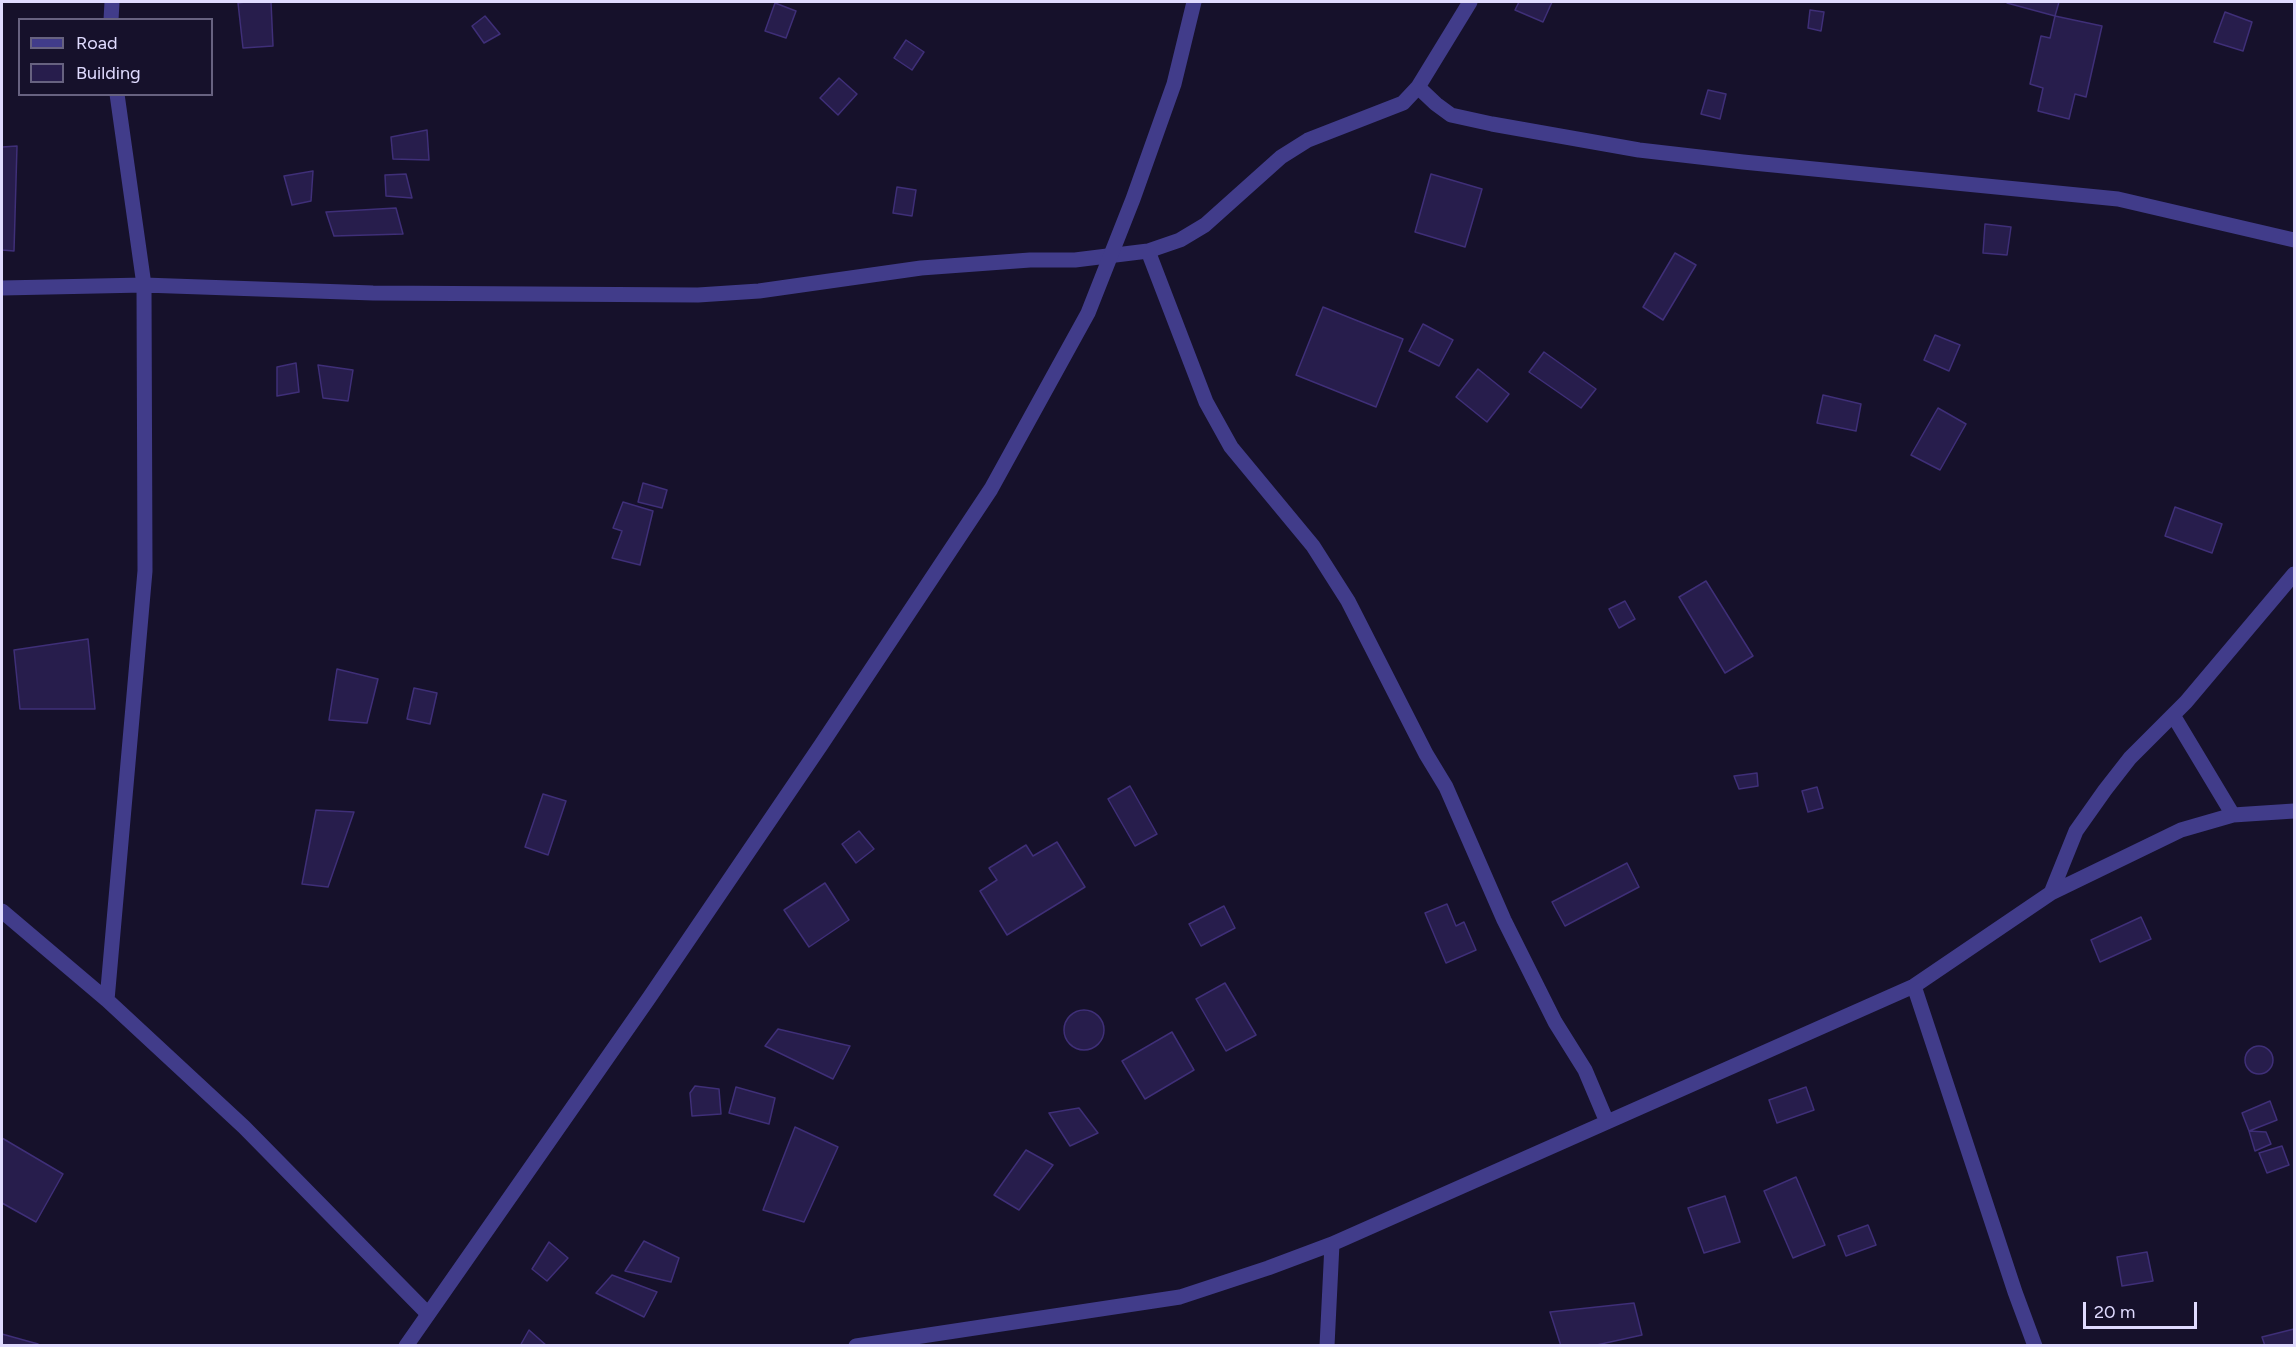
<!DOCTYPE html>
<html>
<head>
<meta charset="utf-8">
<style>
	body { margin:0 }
	#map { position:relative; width:2296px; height:1347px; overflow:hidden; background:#16112b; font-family:Figtree,sans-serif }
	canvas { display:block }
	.frame { position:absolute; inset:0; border:3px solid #e0dbff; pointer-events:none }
	.legend { position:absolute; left:18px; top:18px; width:195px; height:78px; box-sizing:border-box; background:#16112b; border:2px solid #676280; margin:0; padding:8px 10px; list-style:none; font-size:18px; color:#e0dbff }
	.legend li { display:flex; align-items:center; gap:12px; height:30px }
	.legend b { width:30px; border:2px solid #676280 }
	.scale { position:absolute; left:2083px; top:1302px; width:114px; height:27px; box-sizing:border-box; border:3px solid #e0dbff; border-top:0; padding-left:8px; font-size:18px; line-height:21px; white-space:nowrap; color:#e0dbff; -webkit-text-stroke:4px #16112b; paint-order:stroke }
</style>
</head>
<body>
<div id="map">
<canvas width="2296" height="1347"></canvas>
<div class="frame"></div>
<ul class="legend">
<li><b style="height:8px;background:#413c8a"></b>Road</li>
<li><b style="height:16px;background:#271d4c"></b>Building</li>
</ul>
<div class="scale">20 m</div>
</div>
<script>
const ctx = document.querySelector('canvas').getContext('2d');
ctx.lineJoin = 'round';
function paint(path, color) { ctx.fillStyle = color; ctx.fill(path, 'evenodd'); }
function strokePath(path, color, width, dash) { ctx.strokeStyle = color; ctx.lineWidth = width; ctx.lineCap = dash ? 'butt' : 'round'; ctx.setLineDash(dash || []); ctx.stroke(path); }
const building = new Path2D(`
	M245 2H271L273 46 243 48 238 3Z
	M1519 2H1552L1543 22 1515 10Z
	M2008 2H2059L2055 16 2007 3Z
	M775 3 796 11 786 38 765 31Z
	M1810 10 1824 12 1821 31 1808 28Z
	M2225 12 2252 22 2243 51 2214 42Z
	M485 16 500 34 484 43 472 26Z
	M2055 16 2102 26 2086 97 2075 94 2069 119 2038 111 2043 88 2030 84 2041 36 2050 38Z
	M906 40 924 52 912 70 894 58Z
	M839 78 857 94 838 115 820 98Z
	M1708 90 1726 94 1720 119 1701 114Z
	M427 130 429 160 393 159 391 137Z
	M17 146 14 251 2 250V147Z
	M313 171 311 201 292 205 284 176Z
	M406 174 412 198 386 196 385 175Z
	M1431 174 1482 189 1465 247 1415 232Z
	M897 187 916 190 912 216 893 213Z
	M396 208 403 234 334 236 326 212Z
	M1985 224 2011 227 2007 255 1983 253Z
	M1675 253 1696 265 1663 320 1643 307Z
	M1323 307 1403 339 1376 407 1296 375Z
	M1423 324 1453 340 1439 366 1409 351Z
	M1935 335 1960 345 1949 371 1924 360Z
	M1544 352 1596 389 1581 408 1529 372Z
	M296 363 299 392 277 396V367Z
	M318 365 353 370 348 401 323 398Z
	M1478 369 1509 394 1487 422 1456 397Z
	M1823 395 1861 404 1856 431 1817 423Z
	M1938 408 1966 424 1940 470 1911 455Z
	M643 483 667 490 662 508 638 502Z
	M623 502 653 511 640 565 612 558 622 531 613 528Z
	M2175 507 2222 524 2212 553 2165 536Z
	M1706 581 1753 656 1725 673 1679 597Z
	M1625 601 1635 619 1619 628 1609 609Z
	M88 639 95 709H20L14 650Z
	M337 669 378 679 367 723 329 720Z
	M414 688 437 693 430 724 407 719Z
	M1757 773 1758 786 1739 789 1734 776Z
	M1130 786 1157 834 1135 846 1108 799Z
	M1817 787 1823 808 1808 812 1802 791Z
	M543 794 566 801 548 855 525 847Z
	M316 810 354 812 328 887 302 884Z
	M859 831 874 849 856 863 842 844Z
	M1057 842 1085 887 1007 935 980 891 997 880 989 868 1026 845 1033 856Z
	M1627 863 1639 887 1565 926 1552 902Z
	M825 883 849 920 809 947 784 910Z
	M1447 904 1456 926 1464 922 1476 950 1446 963 1425 913Z
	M1224 906 1235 928 1201 946 1189 924Z
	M2141 917 2151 939 2100 962 2091 940Z
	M1225 983 1256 1035 1226 1051 1196 999Z
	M1064 1030a20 20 0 1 1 40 0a20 20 0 1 1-40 0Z
	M778 1029 850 1046 833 1079 765 1046Z
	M1172 1032 1194 1070 1145 1099 1122 1061Z
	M2245 1060a14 14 0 1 1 28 0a14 14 0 1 1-28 0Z
	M695 1086 719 1089 721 1114 692 1116 690 1093Z
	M736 1087 775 1098 769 1124 729 1113Z
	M1806 1087 1814 1110 1777 1123 1769 1100Z
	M2270 1101 2277 1120 2249 1131 2242 1113Z
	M1079 1108 1098 1133 1070 1146 1049 1113Z
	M795 1127 838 1147 804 1222 763 1210Z
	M2249 1131 2266 1132 2271 1144 2255 1151Z
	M2 1138 63 1174 36 1222 2 1203Z
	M2282 1146 2289 1165 2267 1173 2259 1153Z
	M1026 1150 1053 1165 1019 1210 994 1195Z
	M1796 1177 1825 1245 1793 1258 1764 1191Z
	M1725 1196 1740 1242 1704 1253 1688 1208Z
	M1868 1225 1876 1245 1846 1256 1838 1236Z
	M644 1241 679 1258 671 1282 625 1271Z
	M549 1242 568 1258 547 1281 532 1269Z
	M2147 1252 2153 1281 2122 1286 2117 1257Z
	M612 1275 657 1292 644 1317 596 1293Z
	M1634 1303 1642 1335 1592 1346H1561L1550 1312Z
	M2294 1329V1346H2265L2262 1337Z
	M529 1330 547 1346H520Z
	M2 1334 38 1344 37 1346H2Z`);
const minor = new Path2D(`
	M111 20 112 2
	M1418 87 1436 104 1451 115 1492 124 1639 150 1743 162 2118 199 2294 240
	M1148 251 1206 402 1231 447 1313 546 1348 601 1426 754 1446 787 1504 920 1555 1022 1585 1070 1607 1122
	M2 288 144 285 373 293 698 295 759 291 921 268 1030 260H1075L1148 251 1180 240 1205 225 1281 157 1308 140 1403 103 1418 87 1470 2
	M2173 715 2233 815
	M2051 893 2076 831 2105 790 2130 758 2186 702 2294 574
	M2 911 107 1000 244 1127 428 1314
	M1914 986 2015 1292 2035 1346
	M107 1000 145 571 144 285 117 94
	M856 1346 1180 1297 1268 1268 1332 1244 1914 986 2051 893 2181 830 2233 815 2294 811
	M1327 1346 1332 1244`);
const tertiary = new Path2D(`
	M406 1346 649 998 821 745 991 489 1088 313 1133 199 1174 84 1194 2`);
paint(building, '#271d4c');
strokePath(building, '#3f2f78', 1.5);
strokePath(minor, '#413c8a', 15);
strokePath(tertiary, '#413c8a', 15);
</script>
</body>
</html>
